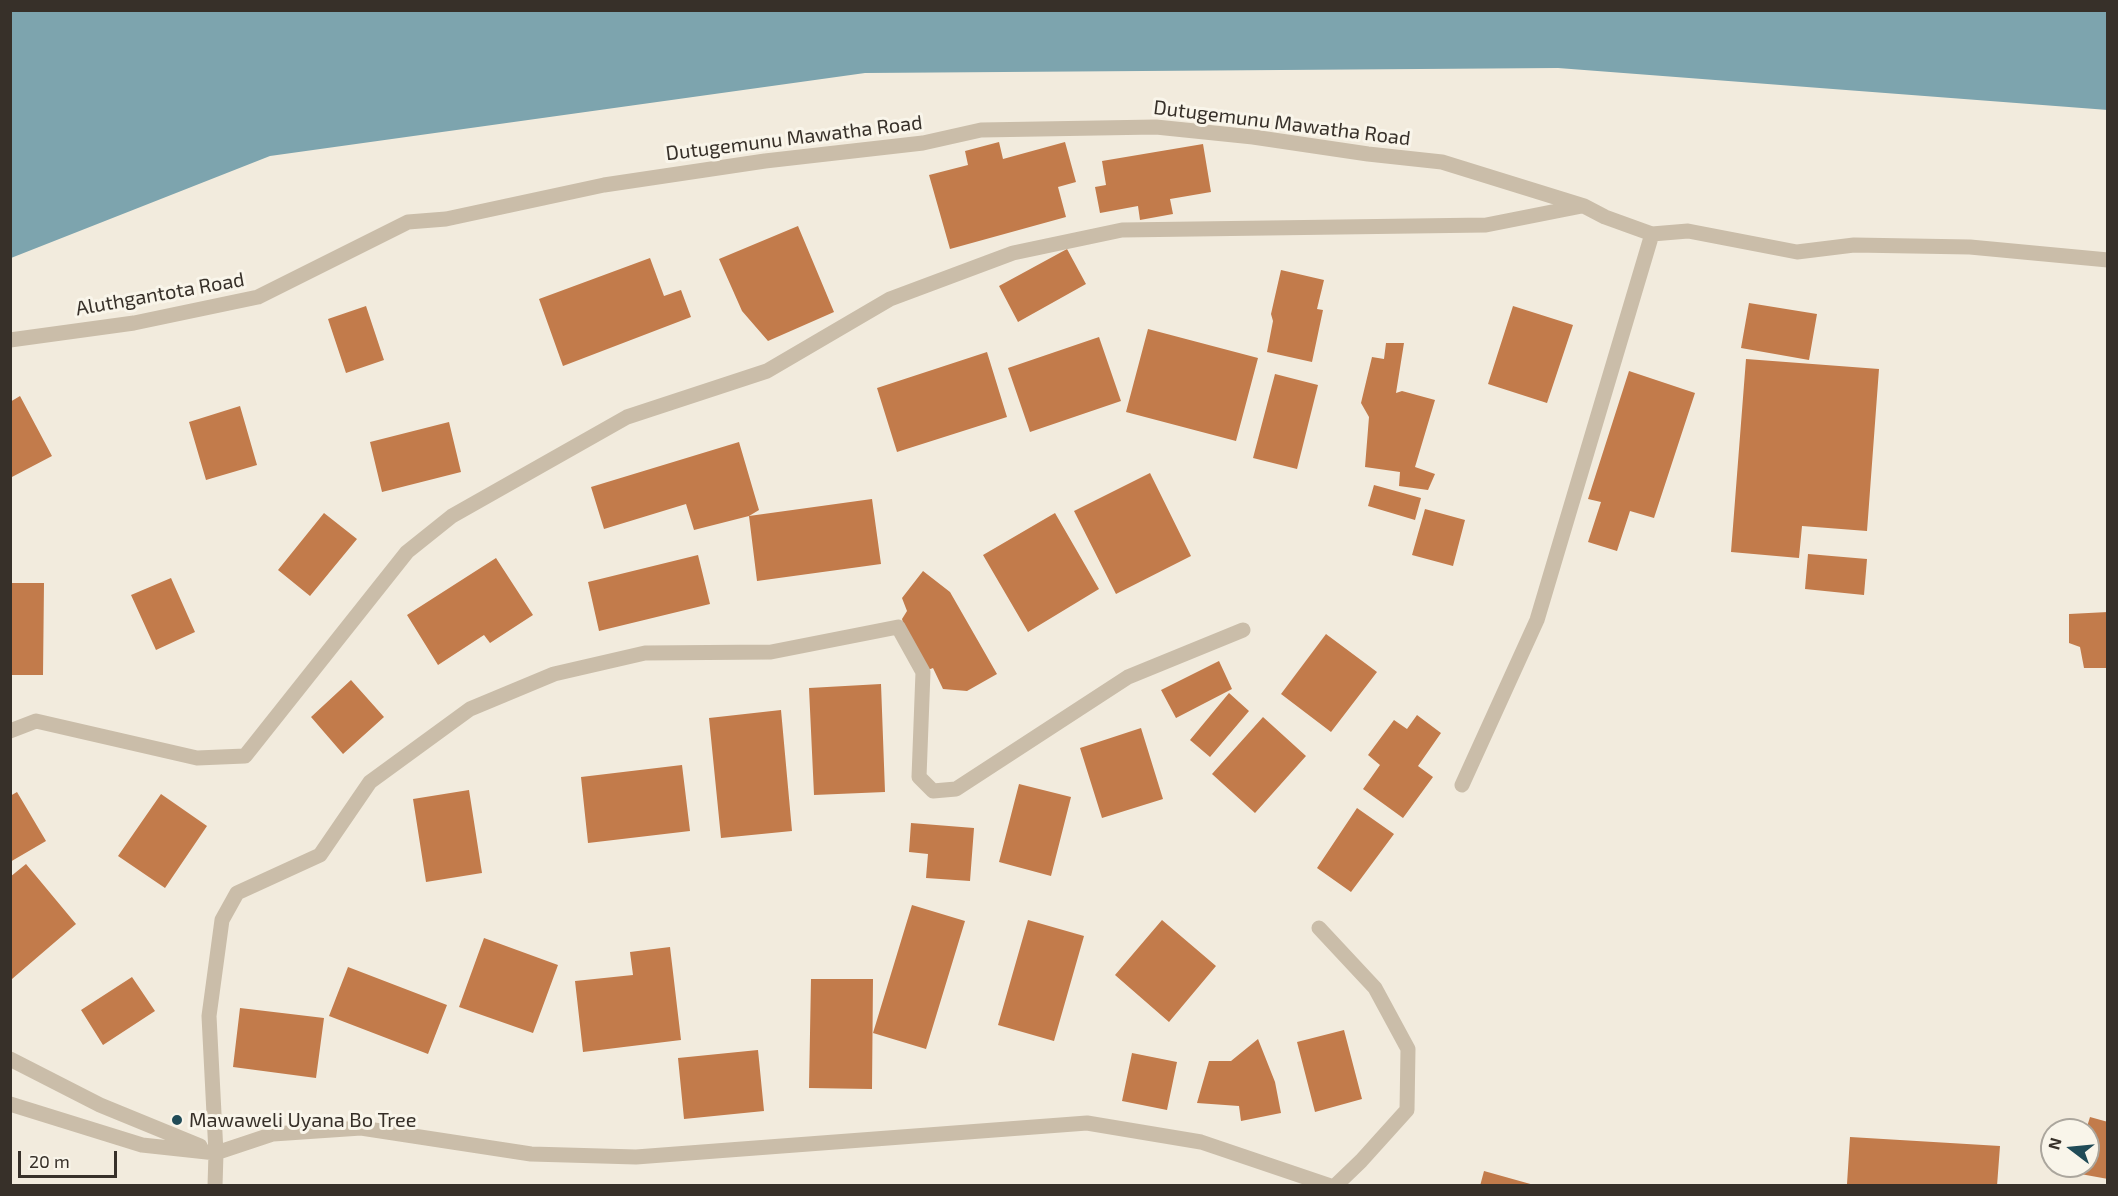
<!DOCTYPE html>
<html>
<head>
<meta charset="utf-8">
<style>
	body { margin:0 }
	#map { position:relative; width:2118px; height:1196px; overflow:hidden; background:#f2ebdd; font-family:"Exo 2",sans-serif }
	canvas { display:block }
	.frame { position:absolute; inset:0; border:12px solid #373029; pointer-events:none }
	.north { position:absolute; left:2040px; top:1118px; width:60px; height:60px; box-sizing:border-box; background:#f9f5ea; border:2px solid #aba69d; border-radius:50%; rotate:286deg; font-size:16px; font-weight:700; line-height:24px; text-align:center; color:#373029 }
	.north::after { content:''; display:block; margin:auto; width:21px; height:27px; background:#204b57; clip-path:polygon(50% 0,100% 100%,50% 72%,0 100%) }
	.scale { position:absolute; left:18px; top:1151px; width:99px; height:27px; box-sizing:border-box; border:3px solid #373029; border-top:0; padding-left:8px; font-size:18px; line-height:21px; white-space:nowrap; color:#373029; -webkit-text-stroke:4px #f9f5ea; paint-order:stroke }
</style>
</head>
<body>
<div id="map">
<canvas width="2118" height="1196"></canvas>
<div class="frame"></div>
<div class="north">N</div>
<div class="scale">20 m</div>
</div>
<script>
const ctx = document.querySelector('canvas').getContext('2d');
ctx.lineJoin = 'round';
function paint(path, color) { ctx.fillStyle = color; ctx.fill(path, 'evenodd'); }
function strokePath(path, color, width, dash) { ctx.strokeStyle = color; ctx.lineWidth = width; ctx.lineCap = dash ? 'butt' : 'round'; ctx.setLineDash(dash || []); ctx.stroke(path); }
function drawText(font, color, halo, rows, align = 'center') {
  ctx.font = font + ' "Exo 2",sans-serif'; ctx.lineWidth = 6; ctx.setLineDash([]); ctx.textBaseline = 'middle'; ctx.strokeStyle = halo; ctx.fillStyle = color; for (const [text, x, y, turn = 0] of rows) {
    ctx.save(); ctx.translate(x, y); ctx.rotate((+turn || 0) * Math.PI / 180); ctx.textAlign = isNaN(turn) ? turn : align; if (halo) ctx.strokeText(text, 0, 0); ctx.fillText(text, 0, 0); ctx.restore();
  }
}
const water = new Path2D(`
	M11 10H2107L2108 110 1558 68 865 73 270 156 11 258Z`);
const building = new Path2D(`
	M999 142 1003 159 1065 142 1076 182 1058 187 1066 217 950 249 929 175 968 165 965 151Z
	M1203 144 1211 192 1170 199 1173 214 1140 220 1138 206 1100 213 1095 187 1106 185 1102 161Z
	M798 226 834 312 768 341 742 311 719 259Z
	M1067 249 1086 284 1018 322 999 286Z
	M650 258 664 296 681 290 691 317 563 366 539 299Z
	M1281 270 1324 280 1317 309 1323 310 1312 362 1267 352 1273 321 1271 314Z
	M1749 303 1817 314 1809 360 1741 348Z
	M366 306 384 360 346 373 328 319Z
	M1513 306 1573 325 1547 403 1488 384Z
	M1148 329 1258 358 1236 441 1126 412Z
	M1099 337 1121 401 1030 432 1008 368Z
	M1386 343H1404L1396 393 1402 391 1435 400 1415 467 1435 474 1428 490 1399 486 1400 472 1365 467 1369 417 1361 403 1372 357 1384 359Z
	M987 352 1007 417 897 452 877 388Z
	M1746 359 1879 369 1867 531 1802 526 1799 558 1731 552Z
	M1629 371 1695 393 1654 518 1630 511 1617 551 1588 542 1601 502 1588 499Z
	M1275 374 1318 385 1297 469 1253 458Z
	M20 396 52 456 10 478V402Z
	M240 406 257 465 206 480 189 422Z
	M449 422 461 472 382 492 370 442Z
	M739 442 759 510 749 516 694 530 686 504 604 529 591 487Z
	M1150 473 1191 556 1116 594 1074 511Z
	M1374 485 1421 498 1415 520 1368 506Z
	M872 499 881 564 757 581 749 516Z
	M1425 509 1465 520 1453 566 1412 555Z
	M324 513 357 539 310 596 278 570Z
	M1055 513 1099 589 1028 632 983 555Z
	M1808 554 1867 559 1864 595 1805 589Z
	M698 555 710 604 599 631 588 582Z
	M496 558 533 615 490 643 484 635 438 665 407 615Z
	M923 571 950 592 997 674 967 691 943 689 933 668 925 671 906 632 902 619 907 611 902 598Z
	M171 578 195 632 156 650 131 595Z
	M10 583H44L43 675H10Z
	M2108 612V668H2084L2080 647 2069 643V614Z
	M1326 634 1377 672 1331 732 1281 694Z
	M1219 661 1232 689 1176 718 1161 690Z
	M351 680 384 717 343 754 311 717Z
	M881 684 885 792 814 795 809 688Z
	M1229 693 1249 711 1210 757 1190 740Z
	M781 710 792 831 721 838 709 718Z
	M1417 715 1441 733 1418 766 1433 777 1403 818 1363 789 1380 765 1368 755 1394 720 1407 729Z
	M1263 717 1306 756 1255 813 1212 774Z
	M1141 728 1163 799 1102 818 1080 748Z
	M682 765 690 831 588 843 581 777Z
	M1019 784 1071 797 1051 876 999 862Z
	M469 790 482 873 426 882 413 799Z
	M17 792 46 841 10 862V796Z
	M161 794 207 826 165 888 118 856Z
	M1357 808 1394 834 1351 892 1317 868Z
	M911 823 974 828 970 881 926 878 928 854 909 852Z
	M26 864 76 924 12 979 10 877Z
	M912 905 965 921 926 1049 873 1033Z
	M1028 920 1084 936 1054 1041 998 1025Z
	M1162 920 1216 966 1169 1022 1115 975Z
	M484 938 558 965 533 1033 459 1007Z
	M670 947 681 1040 583 1052 575 981 633 975 630 952Z
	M348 967 447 1005 428 1054 329 1016Z
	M132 977 155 1011 103 1045 81 1010Z
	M811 979H873L872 1089 809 1088Z
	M240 1008 324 1018 316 1078 233 1067Z
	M1344 1030 1362 1099 1315 1112 1297 1042Z
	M1258 1039 1275 1082 1281 1113 1241 1121 1239 1106 1197 1103 1209 1061H1231Z
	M758 1050 764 1111 684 1119 678 1058Z
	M1132 1053 1177 1062 1167 1110 1122 1101Z
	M2090 1117 2108 1122V1179L2075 1173 2077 1166H2088L2086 1130Z
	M1850 1137 2000 1146 1997 1186 1847 1184Z
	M1484 1171 1534 1185 1533 1186H1480Z`);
const minor = new Path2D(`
	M10 340 134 323 258 297 408 222 446 219 604 185 765 161 923 143 981 130 1156 127 1253 137 1368 154 1442 162 1584 206 1605 217 1652 234 1688 231 1797 252 1854 245 1970 247 2108 260
	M10 731 36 721 197 758 245 756 407 552 452 516 627 417 767 371 890 299 1013 253 1122 230 1486 225 1582 206
	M1462 785 1537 620 1652 234
	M1319 928 1375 988 1408 1049 1407 1110 1361 1161 1335 1186
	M10 1059 100 1105 200 1146
	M10 1104 142 1145 216 1153 273 1134 361 1128 531 1154 636 1157 1087 1123 1201 1142 1331 1186
	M215 1186 216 1153 209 1016 222 920 237 893 320 855 370 782 470 709 554 674 645 653 771 652 898 627 923 672 919 777 933 791 956 789 1128 677 1243 630`);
const markers = [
	[177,1120,6,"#204b57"]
];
const streetNames = [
	["Dutugemunu Mawatha Road",1282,123,7],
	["Dutugemunu Mawatha Road",794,138,-7],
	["Aluthgantota Road",160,294,-10]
];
const poiNames = [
	["Mawaweli Uyana Bo Tree",189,1120]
];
paint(water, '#7da4ae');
paint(building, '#c27b4b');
strokePath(minor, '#cabda9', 15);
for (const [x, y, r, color] of markers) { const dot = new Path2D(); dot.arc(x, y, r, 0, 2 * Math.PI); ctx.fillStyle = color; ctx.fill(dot); strokePath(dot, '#f9f5ea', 2); }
drawText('20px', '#373029', '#f9f5ea', streetNames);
drawText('20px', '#373029', '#f9f5ea', poiNames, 'left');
</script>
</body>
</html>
